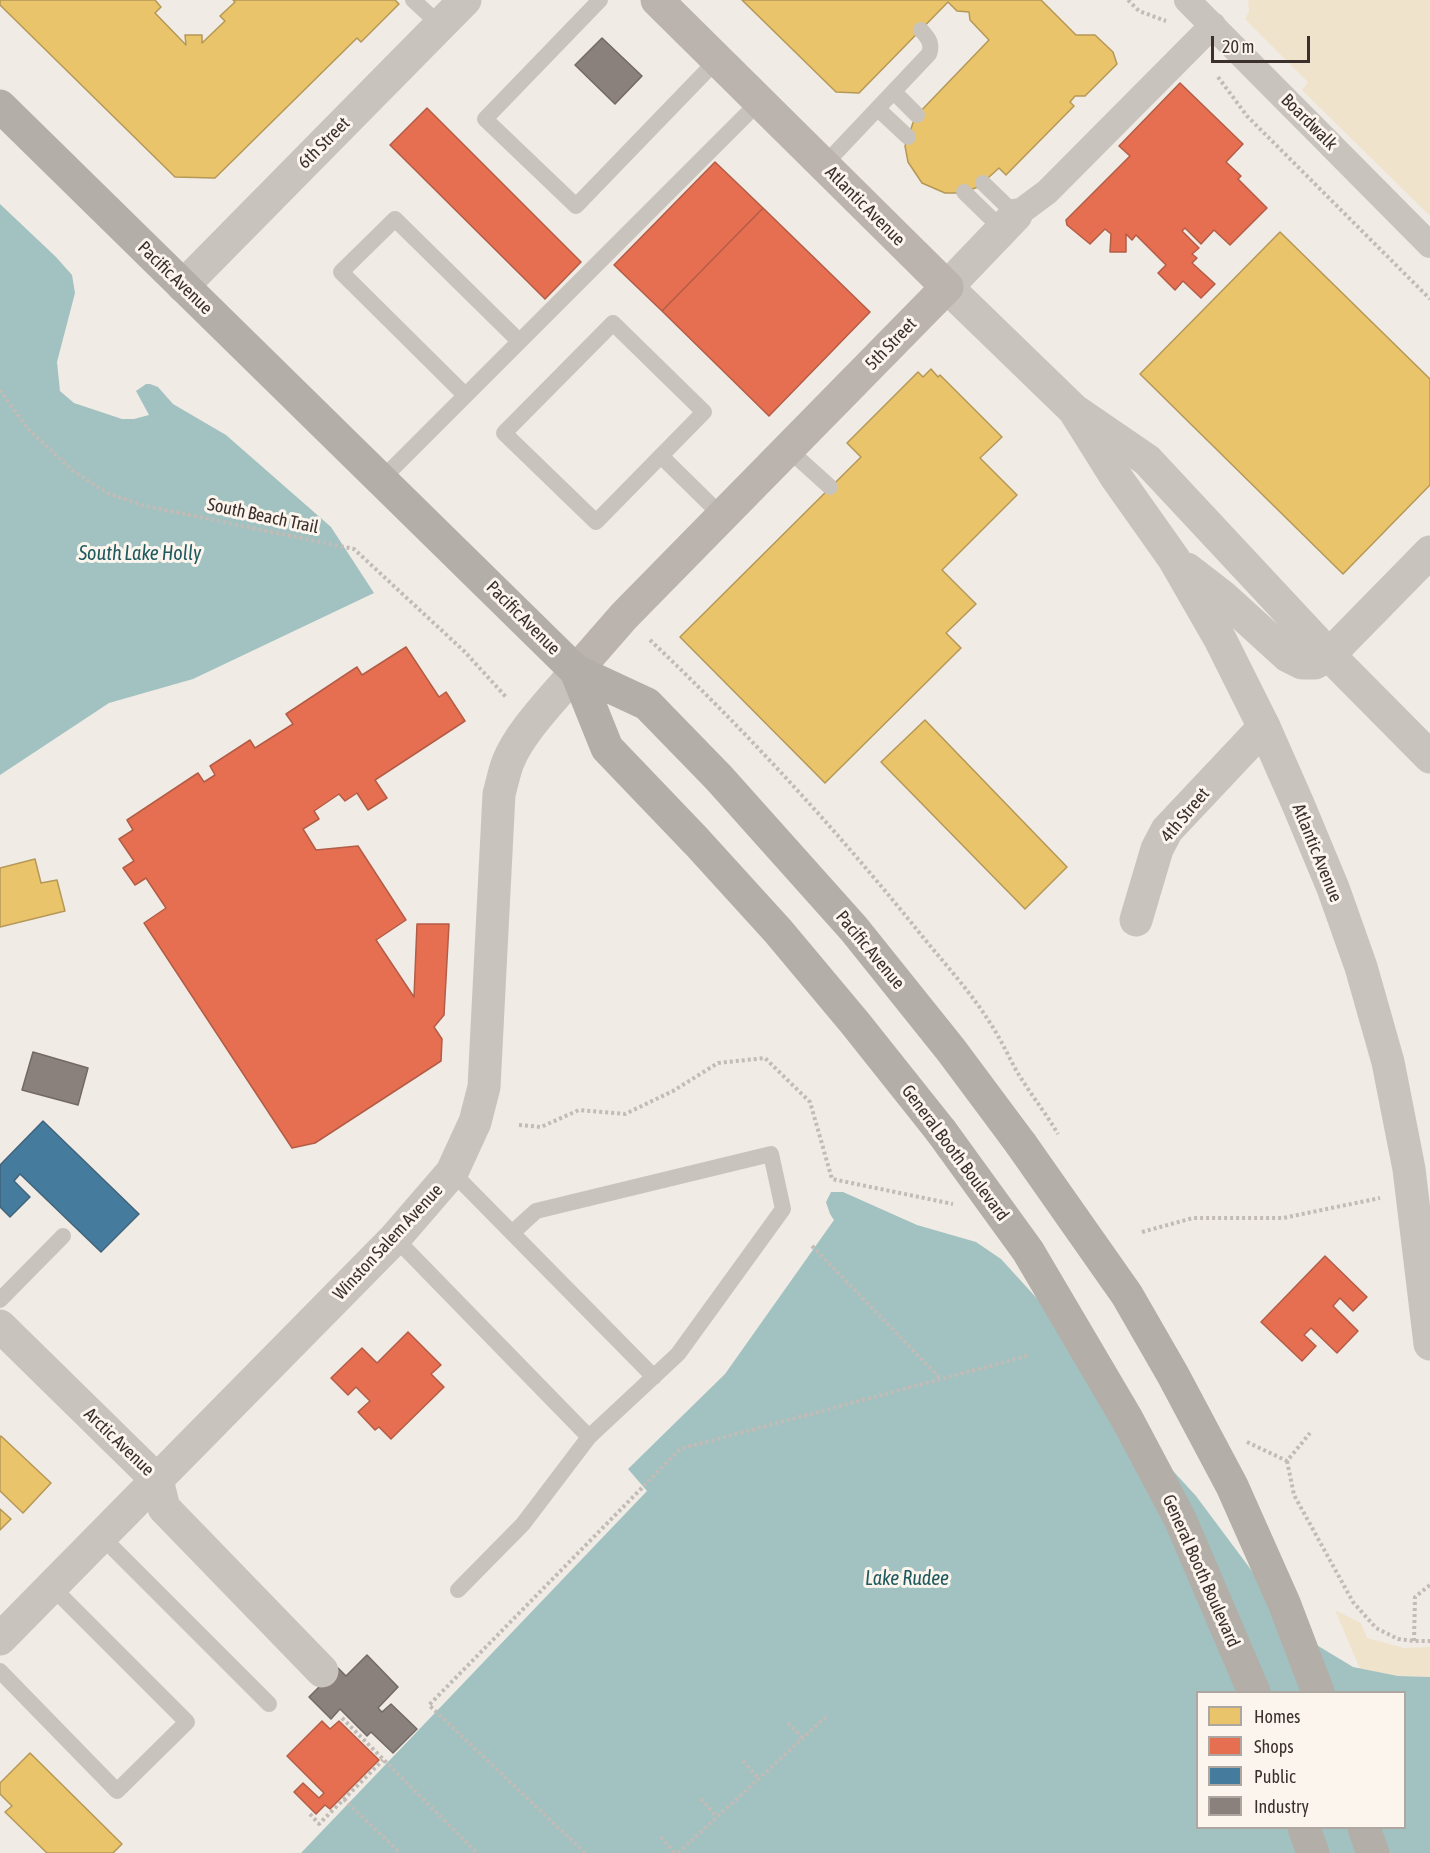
<!DOCTYPE html>
<html>
<head>
<meta charset="utf-8">
<style>
	body { margin:0 }
	#map { position:relative; width:1430px; height:1853px; overflow:hidden; background:#f0ebe5; font-family:"Asap Condensed",sans-serif }
	canvas { display:block }
	.legend { position:absolute; left:1196px; top:1691px; width:210px; height:138px; box-sizing:border-box; background:#fbf5ee; border:2px solid #aea6a0; margin:0; padding:8px 10px; list-style:none; font-size:18px; color:#3b302b }
	.legend li { display:flex; align-items:center; gap:12px; height:30px }
	.legend b { width:30px; border:2px solid #aea6a0 }
	.scale { position:absolute; left:1211px; top:36px; width:99px; height:27px; box-sizing:border-box; border:3px solid #3b302b; border-top:0; padding-left:8px; font-size:18px; line-height:21px; white-space:nowrap; color:#3b302b; -webkit-text-stroke:4px #fbf5ee; paint-order:stroke }
</style>
</head>
<body>
<div id="map">
<canvas width="1430" height="1853"></canvas>
<ul class="legend">
<li><b style="height:16px;background:#e9c46a"></b>Homes</li>
<li><b style="height:16px;background:#e76f51"></b>Shops</li>
<li><b style="height:16px;background:#457b9d"></b>Public</li>
<li><b style="height:16px;background:#8a817c"></b>Industry</li>
</ul>
<div class="scale">20 m</div>
</div>
<script>
const ctx = document.querySelector('canvas').getContext('2d');
ctx.lineJoin = 'round';
function paint(path, color) { ctx.fillStyle = color; ctx.fill(path, 'evenodd'); }
function strokePath(path, color, width, dash) { ctx.strokeStyle = color; ctx.lineWidth = width; ctx.lineCap = dash ? 'butt' : 'round'; ctx.setLineDash(dash || []); ctx.stroke(path); }
function drawText(font, color, halo, rows, align = 'center') {
  ctx.font = font + ' "Asap Condensed",sans-serif'; ctx.lineWidth = 6; ctx.setLineDash([]); ctx.textBaseline = 'middle'; ctx.strokeStyle = halo; ctx.fillStyle = color; for (const [text, x, y, turn = 0] of rows) {
    ctx.save(); ctx.translate(x, y); ctx.rotate((+turn || 0) * Math.PI / 180); ctx.textAlign = isNaN(turn) ? turn : align; if (halo) ctx.strokeText(text, 0, 0); ctx.fillText(text, 0, 0); ctx.restore();
  }
}
const sand = new Path2D(`
	M1248 0H1430V216L1302 90 1308 82 1245 19 1249 12Z
	M1335 1610 1361 1623 1367 1638 1404 1648 1430 1647V1677L1398 1676 1360 1669Z`);
const water = new Path2D(`
	M0 204 56 257 72 275 75 293 57 362 60 391 74 403 122 419H134L149 415 136 391 146 384H150L158 387 173 404 226 435 331 527 374 593 193 679 109 703 0 775Z
	M831 1192H843L917 1225 976 1242 1001 1259 1042 1304 1142 1437 1196 1496 1287 1618 1315 1644 1353 1667 1398 1676 1430 1677V1853H301L647 1491 628 1469 725 1374 834 1220 830 1214 826 1202ZM1198 1692H1404V1828H1198Z`);
const homes = new Path2D(`
	M0 0H155L161 7 155 13 186 45 185 35H202V43L225 21 220 16 235 2 233 0H395L399 4 361 42 357 38 215 178 175 177 0 5Z
	M742 0H1041L1076 35H1095L1113 52 1117 64 1085 96H1075L1070 102 1074 106 1006 175 999 168 978 187 962 193H945L922 183 908 162 905 146 915 117 989 40 970 20 969 12 957 11 948 2 859 93 836 92Z
	M1280 232 1430 379V485L1343 574 1140 374Z
	M931 369 938 377 940 375 1002 437 980 458 1017 495 942 570 976 604 946 633 961 648 825 783 680 637 861 457 847 443 918 372 923 377Z
	M925 720 1067 867 1025 909 881 762Z
	M35 859 41 883 57 880 65 911 0 927V868Z
	M1 1436 51 1483 23 1513 0 1491V1437Z
	M0 1509 11 1519 0 1530Z
	M30 1753 122 1844 113 1853H47L5 1812 12 1806 0 1794V1783Z`);
const shops = new Path2D(`
	M1180 83 1243 144 1226 162 1241 176 1238 179 1267 208 1230 245 1214 230 1201 244 1185 228 1182 231 1199 248 1192 254 1197 258 1192 263 1215 284 1201 298 1183 281 1175 290 1158 273 1166 265 1136 235 1132 240 1126 234V252H1110L1111 234 1105 229 1090 244 1067 225 1066 220 1130 156 1119 146Z
	M427 108 581 262 545 299 390 145Z
	M715 162 763 208 662 311 614 265Z
	M763 208 870 312 769 416 662 311Z
	M406 647 439 697 446 692 465 721 375 780 387 798 368 810 357 793 345 801 339 794 314 811 319 819 303 829 316 850 358 846 406 920 376 940 414 997 417 924H449L444 1015 434 1027 442 1039 441 1061 315 1143 292 1148 144 923 166 908 146 878 135 885 123 868 134 861 119 839 133 830 127 820 198 773 204 782 215 775 210 766 250 740 255 748 293 724 286 714 357 667 362 675Z
	M1325 1256 1367 1297 1353 1311 1340 1298 1333 1306 1358 1331 1337 1353 1311 1328 1304 1335 1316 1346 1302 1361 1261 1322Z
	M408 1332 441 1365 431 1374 444 1387 391 1439 379 1427 375 1430 358 1412 370 1401 356 1387 348 1395 331 1378 362 1348 377 1363Z
	M322 1721 330 1729 339 1721 379 1760 330 1809 325 1805 316 1814 294 1792 303 1783 319 1798 324 1793 287 1756Z`);
const public = new Path2D(`
	M43 1121 139 1214 101 1252 20 1174 14 1181 30 1197 10 1217 0 1207V1165Z`);
const industry = new Path2D(`
	M602 38 642 76 615 104 575 65Z
	M33 1052 88 1068 78 1105 22 1090Z
	M367 1655 398 1687 378 1708 382 1712 391 1704 417 1729 393 1753 371 1732 367 1736 340 1709 331 1719 309 1697 338 1668 346 1676Z`);
const path = new Path2D(`
	M1128 0 1139 11 1166 21
	M1218 77 1247 116 1430 299
	M0 390 27 428 72 470 107 493 141 505 354 549 465 652 506 697
	M650 640C744 729 832 825 914 926 940 959 970 990 992 1026 1001 1040 1008 1055 1016 1070 1029 1092 1045 1112 1058 1134
	M519 1125 541 1127 579 1110 625 1114 673 1091 718 1063 765 1058 810 1102 832 1179 953 1204
	M1142 1232 1193 1218H1283L1380 1198
	M812 1246 941 1379
	M1247 1442 1287 1461 1310 1433
	M1287 1461 1294 1495 1353 1602 1376 1628 1398 1639 1414 1641H1430
	M1414 1641 1415 1597 1430 1585
	M342 1718 477 1853
	M788 1723 803 1738
	M743 1761 759 1779
	M344 1799 400 1853
	M701 1799 717 1817
	M310 1814 319 1824 383 1760
	M661 1837 675 1853
	M585 1853 429 1705 680 1449 1027 1356
	M678 1853 828 1715`);
const service = new Path2D(`
	M413 0 440 25
	M600 0 485 119 576 206 717 60
	M894 92 917 115
	M878 109 908 137
	M824 165 929 54C933 43 928 38 921 30
	M983 183 1016 215
	M964 192 1002 229
	M613 323 704 412 596 522 504 433Z
	M465 395 341 272 395 219 519 341
	M788 449 830 487
	M661 456 722 516
	M382 479 759 102
	M452 1172 654 1377
	M395 1238 589 1437
	M0 1300 63 1236
	M101 1536 269 1704
	M458 1590 523 1524 589 1437 678 1354 783 1209 771 1154 536 1211 512 1233
	M0 1671 117 1791 187 1722 52 1587`);
const pedestrian = new Path2D(`
	M1187 0 1430 245
	M1016 215 1047 192 1213 25`);
const minor = new Path2D(`
	M183 286 465 0
	M947 287 1016 215
	M1329 655 1430 552
	M1136 920 1157 849 1167 830 1264 727
	M0 1326 157 1480 164 1508 322 1671`);
const tertiary = new Path2D(`
	M947 287 1074 410
	M1187 569 1222 596 1288 656 1302 663H1315L1329 655
	M1430 757 1329 655 1147 460 1074 410 1116 477 1174 559 1220 639 1264 727 1298 804 1333 888 1361 967 1388 1062 1409 1169 1430 1344
	M0 1639 395 1238 452 1172 475 1122 484 1087 499 794C502 784 504 772 508 762 520 731 555 697 576 671`);
const secondary = new Path2D(`
	M576 671 624 616 947 287 657 0`);
const trunk = new Path2D(`
	M0 106 576 671 647 704 719 778 854 929 951 1050 1021 1144
	M576 671 607 748 697 842 778 931 855 1023 941 1131
	M1304 1828 1313 1853
	M1364 1828 1373 1853`);
const trunkBridge = new Path2D(`
	M941 1131 1028 1251 1127 1419 1180 1519 1254 1692
	M1021 1144 1127 1295 1173 1375 1232 1486 1284 1603 1318 1692`);
const streetNames = [
	["Boardwalk",1309,122,45],
	["6th Street",324,143,-45],
	["Atlantic Avenue",865,206,45],
	["Pacific Avenue",175,278,44],
	["5th Street",891,344,-46],
	["South Beach Trail",263,516,12],
	["Pacific Avenue",523,618,45],
	["4th Street",1185,815,-50],
	["Atlantic Avenue",1317,853,68],
	["Pacific Avenue",870,950,50],
	["General Booth Boulevard",955,1153,53],
	["Winston Salem Avenue",388,1242,-47],
	["Arctic Avenue",119,1442,44],
	["General Booth Boulevard",1201,1571,66]
];
const waterNames = [
	["South Lake Holly",140,554],
	["Lake Rudee",907,1579]
];
paint(sand, '#efe3cc');
paint(water, '#a1c2c1');
paint(homes, '#e9c46a');
strokePath(homes, '#b59857', 1.5);
paint(shops, '#e76f51');
strokePath(shops, '#b35c46', 1.5);
paint(public, '#457b9d');
strokePath(public, '#42647b', 1.5);
paint(industry, '#8a817c');
strokePath(industry, '#726964', 1.5);
strokePath(path, '#c2bbb6', 4, [3, 3]);
strokePath(service, '#c9c3be', 16);
strokePath(pedestrian, '#c9c3be', 26);
strokePath(minor, '#c9c3be', 33);
strokePath(tertiary, '#c9c3be', 33);
strokePath(secondary, '#bab3ae', 33);
strokePath(trunk, '#b4aea8', 33);
strokePath(trunkBridge, '#b4aea8', 33);
drawText('18px', '#3b302b', '#fbf5ee', streetNames);
drawText('italic 20px', '#1f5a5e', '#fbf5ee', waterNames);
</script>
</body>
</html>
